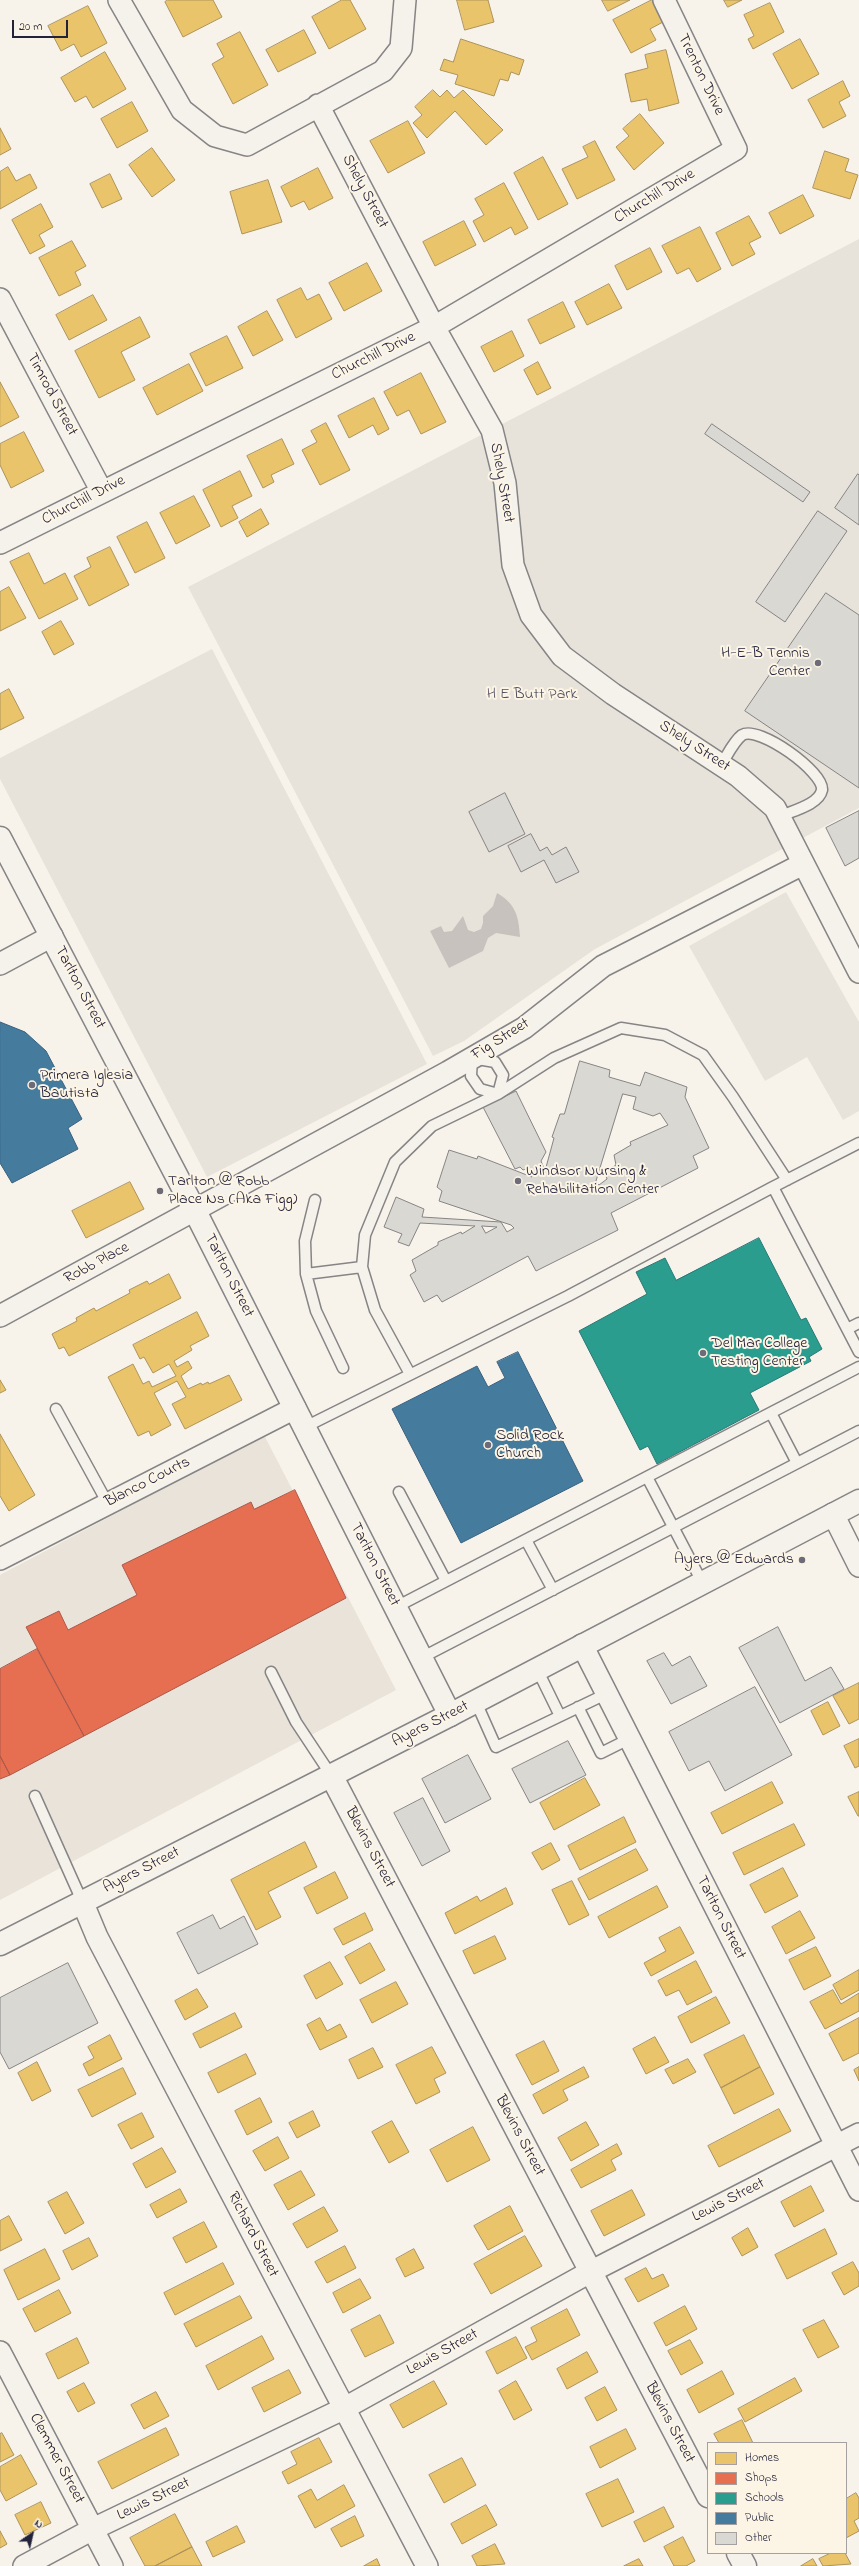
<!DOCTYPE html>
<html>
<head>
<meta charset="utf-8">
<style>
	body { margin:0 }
	#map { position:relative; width:859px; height:2566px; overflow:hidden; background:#f7f3ea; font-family:"Indie Flower",sans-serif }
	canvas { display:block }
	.legend { position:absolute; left:707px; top:2442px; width:140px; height:112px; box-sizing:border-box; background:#fcf5e5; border:1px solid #a5a1a1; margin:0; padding:5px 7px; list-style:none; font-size:12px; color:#22223b }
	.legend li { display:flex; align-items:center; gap:8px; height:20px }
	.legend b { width:20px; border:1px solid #a5a1a1 }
	.north { position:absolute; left:12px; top:2514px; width:40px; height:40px; -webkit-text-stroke:3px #fcf5e5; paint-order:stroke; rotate:34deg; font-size:11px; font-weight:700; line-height:16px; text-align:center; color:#22223b }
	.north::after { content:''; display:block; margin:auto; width:14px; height:18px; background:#22223b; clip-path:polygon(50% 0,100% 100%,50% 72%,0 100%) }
	.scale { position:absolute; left:12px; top:20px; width:56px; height:18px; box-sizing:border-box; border:2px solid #22223b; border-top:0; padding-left:5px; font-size:12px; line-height:14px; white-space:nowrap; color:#22223b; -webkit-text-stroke:3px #fcf5e5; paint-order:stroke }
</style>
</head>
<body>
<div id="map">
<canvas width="859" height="2566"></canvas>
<ul class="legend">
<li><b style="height:11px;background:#e9c46a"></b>Homes</li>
<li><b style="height:11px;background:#e76f51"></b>Shops</li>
<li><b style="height:11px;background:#2a9d8f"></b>Schools</li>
<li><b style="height:11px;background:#457b9d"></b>Public</li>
<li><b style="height:11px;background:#dad8d2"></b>Other</li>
</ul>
<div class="north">N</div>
<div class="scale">20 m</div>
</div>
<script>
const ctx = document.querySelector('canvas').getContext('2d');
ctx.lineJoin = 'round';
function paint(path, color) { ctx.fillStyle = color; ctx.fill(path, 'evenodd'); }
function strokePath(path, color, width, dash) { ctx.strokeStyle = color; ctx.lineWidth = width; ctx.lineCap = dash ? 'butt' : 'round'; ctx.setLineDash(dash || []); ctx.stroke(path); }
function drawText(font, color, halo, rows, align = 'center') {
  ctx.font = font + ' "Indie Flower",sans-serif'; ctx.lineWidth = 4; ctx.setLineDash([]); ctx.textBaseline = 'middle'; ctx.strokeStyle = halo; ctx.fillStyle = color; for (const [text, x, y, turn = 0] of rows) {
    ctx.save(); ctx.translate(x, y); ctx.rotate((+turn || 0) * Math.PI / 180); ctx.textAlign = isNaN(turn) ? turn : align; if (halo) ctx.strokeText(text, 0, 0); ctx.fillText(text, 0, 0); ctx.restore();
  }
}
const built = new Path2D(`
	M264 1435 396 1690 0 1900V1575Z`);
const green = new Path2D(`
	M859 239V808L595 949 464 1041 433 1056 188 587Z
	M212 649 427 1064 207 1177 0 779V758Z
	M786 892 859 1022V1111L843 1120 807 1057 765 1081 689 946Z`);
const water = new Path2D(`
	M497 893C515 903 519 916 520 937L496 933 488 938 483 951 449 968 430 931 441 926 444 932 452 931 463 916 468 930 474 932 481 929 483 923V916L493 906Z`);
const homes = new Path2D(`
	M168 0H213L222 17 183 37 165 2Z
	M342 0H350L366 29 329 49 312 17Z
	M457 0H488L494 22 465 30Z
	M602 0H630L608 11Z
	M652 0 663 22 650 29 656 40 631 53 613 20Z
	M724 0H742L728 7Z
	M770 3 784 32 753 49 748 39 754 36 744 15Z
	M88 6 107 43 81 57 74 44 61 51 48 26Z
	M304 30 316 53 278 72 266 50Z
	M240 32 268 85 233 104 212 64 224 57 217 44Z
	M461 39 524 60 519 75 511 72 508 81 500 79 494 96 455 84 458 75 440 70 444 59 453 62Z
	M800 39 819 74 792 89 773 54Z
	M666 50 679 103 649 111 647 99 631 102 625 74 648 68 645 55Z
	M105 52 126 89 93 108 86 96 75 102 61 78Z
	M843 81 850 96 839 102 846 116 823 128 808 100Z
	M433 90 440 97 447 90 454 98 463 90 503 130 486 145 455 111 427 138 413 123 422 115 415 107Z
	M132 102 148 131 117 148 101 119Z
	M640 114 664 143 634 170 616 147 629 136 623 129Z
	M408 121 425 153 388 173 370 141Z
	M0 128 11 149 0 155Z
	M595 141 615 180 577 199 562 169 588 157 583 147Z
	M152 148 175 180 152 197 129 165Z
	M825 151 849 159 845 171 858 175 850 199 813 188Z
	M543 157 568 204 538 220 514 173Z
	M8 167 16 181 30 174 37 188 0 209V172Z
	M318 168 333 198 309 210 304 201 291 207 281 187Z
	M110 174 122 199 102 208 90 184Z
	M268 180 282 222 242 234 230 192Z
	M504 183 528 228 515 235 511 227 484 242 473 221 484 215 475 199Z
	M803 195 814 216 780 234 769 213Z
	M41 204 53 227 39 235 45 246 30 254 12 220Z
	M749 216 761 237 749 243 755 254 732 266 716 233Z
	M464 221 476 245 435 266 423 242Z
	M700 227 721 269 697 282 689 268 677 274 662 246Z
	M72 241 86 266 75 272 81 285 59 296 39 258Z
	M650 248 662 272 627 290 615 266Z
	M367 263 382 291 344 311 329 283Z
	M609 284 622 308 587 325 575 302Z
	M301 288 307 300 319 294 332 319 296 338 277 300Z
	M93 295 107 320 69 340 56 315Z
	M563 302 575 327 540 344 528 320Z
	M267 311 283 340 253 356 238 327Z
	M140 317 150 337 121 352 135 380 99 398 75 351Z
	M512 331 524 356 494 372 481 347Z
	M227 336 243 368 206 386 190 354Z
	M538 362 551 388 537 395 524 370Z
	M189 364 203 391 157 415 143 388Z
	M421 373 446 422 421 434 409 410 397 416 384 392Z
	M0 382 19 417 0 427Z
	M374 398 389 429 378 435 373 425 349 438 338 416Z
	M326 423 350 470 320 485 302 450 317 442 311 431Z
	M24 432 44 471 11 488 0 465V444Z
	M282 439 294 464 271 475 274 482 263 488 247 456Z
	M240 471 252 496 232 506 238 518 221 527 203 490Z
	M194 496 210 526 176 544 160 513Z
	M261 509 269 524 247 537 239 522Z
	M147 522 165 558 135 573 117 537Z
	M110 547 129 585 89 606 74 576 91 567 87 558Z
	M29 553 44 584 65 573 78 599 39 619 10 562Z
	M9 587 26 618 0 631V592Z
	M61 621 74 644 54 655 42 632Z
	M9 689 24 718 0 730V694Z
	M130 1182 144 1209 86 1238 72 1211Z
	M169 1274 181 1298 69 1356 64 1347 59 1349 52 1334 77 1321 76 1318 94 1308 96 1311 130 1293 129 1290 147 1281 149 1284Z
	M197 1312 209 1336 190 1346 192 1350 174 1361 177 1367 188 1361 192 1368 181 1376 188 1389 201 1383 202 1385 208 1382 209 1384 229 1375 242 1400 185 1429 172 1404 186 1397 177 1381 154 1393 171 1425 151 1436 149 1431 138 1436 108 1377 133 1364 143 1384 149 1381 152 1387 176 1376 169 1364 153 1373 144 1357 140 1359 133 1345Z
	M0 1380 6 1390 0 1393Z
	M0 1434 35 1495 9 1511 0 1496Z
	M859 1683V1719L849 1724 833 1696Z
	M828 1702 840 1726 823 1735 811 1711Z
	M859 1739V1766L855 1768 844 1746Z
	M585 1778 600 1805 554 1830 540 1803Z
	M772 1782 783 1803 722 1834 711 1813Z
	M859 1792V1816H858L848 1797Z
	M624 1817 636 1842 580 1870 568 1846Z
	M794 1824 805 1845 744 1875 733 1853Z
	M305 1842 317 1867 268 1892 281 1917 256 1930 231 1880Z
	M551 1843 560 1860 542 1870 532 1853Z
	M636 1849 648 1870 589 1900 578 1879Z
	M783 1868 798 1896 765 1913 750 1885Z
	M335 1872 348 1898 317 1914 304 1888Z
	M572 1881 589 1915 569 1925 552 1890Z
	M657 1886 668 1907 609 1938 598 1917Z
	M506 1888 513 1904 455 1934 445 1913 477 1896 480 1901Z
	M800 1911 815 1938 786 1954 772 1927Z
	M365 1913 373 1930 343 1945 334 1929Z
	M680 1927 694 1953 651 1976 644 1963 666 1951 659 1938Z
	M495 1936 506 1959 474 1974 463 1951Z
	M370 1943 385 1970 360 1984 345 1957Z
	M816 1947 831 1976 804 1990 789 1960Z
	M696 1961 712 1992 687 2005 679 1990 666 1996 658 1981Z
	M330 1962 343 1984 316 1999 304 1976Z
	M859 1970V1990L841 2000 833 1985Z
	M396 1982 408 2004 372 2023 360 2000Z
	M197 1989 208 2007 185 2020 175 2001Z
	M833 1990 841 2004 859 1993V2011L825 2029 810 2002Z
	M716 1997 730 2023 691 2043 678 2017Z
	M235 2013 242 2027 200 2048 193 2034Z
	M320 2018 327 2031 340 2024 347 2037 320 2050 307 2025Z
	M859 2018V2053L843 2061 829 2034Z
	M110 2035 122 2059 89 2076 83 2064 94 2058 88 2047Z
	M744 2035 760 2067 721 2088 704 2055Z
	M655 2037 669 2062 646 2074 633 2049Z
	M544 2041 559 2071 532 2085 516 2055Z
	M432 2047 446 2073 434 2079 440 2092 416 2104 396 2065Z
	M373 2048 383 2067 358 2079 349 2060Z
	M246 2054 256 2074 218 2093 208 2073Z
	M688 2059 696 2072 673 2084 665 2070Z
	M37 2062 51 2091 32 2101 18 2073Z
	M584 2067 589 2077 563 2090 568 2100 543 2114 533 2095Z
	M760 2067 774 2094 734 2114 721 2088Z
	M859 2067V2081L854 2070Z
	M123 2068 136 2094 92 2117 78 2090Z
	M260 2098 272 2122 247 2135 235 2111Z
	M779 2109 791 2131 719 2167 708 2146Z
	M313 2111 320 2126 297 2138 289 2123Z
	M142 2113 154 2137 131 2149 118 2125Z
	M392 2121 409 2152 389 2163 372 2132Z
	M586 2122 599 2145 571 2161 558 2138Z
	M473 2127 490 2160 447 2182 430 2150Z
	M278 2137 289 2158 265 2171 253 2151Z
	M617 2144 622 2154 611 2160 616 2170 581 2188 571 2170Z
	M162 2148 176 2172 146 2188 133 2164Z
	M301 2171 315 2195 288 2210 274 2185Z
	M811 2186 824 2211 794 2227 781 2202Z
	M180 2189 187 2202 157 2218 150 2205Z
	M632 2190 645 2215 604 2236 591 2211Z
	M67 2192 84 2223 65 2234 48 2202Z
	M510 2206 523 2231 488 2250 474 2226Z
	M324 2207 338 2231 307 2248 293 2224Z
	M9 2216 22 2240 0 2251V2221Z
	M204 2222 217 2247 186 2263 173 2238Z
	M748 2228 758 2247 742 2256 732 2238Z
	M825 2229 837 2254 787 2279 775 2255Z
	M525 2236 542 2266 491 2294 474 2264Z
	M89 2238 98 2256 72 2270 63 2251Z
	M345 2246 356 2268 327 2283 315 2262Z
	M45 2249 60 2279 18 2300 4 2270Z
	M414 2249 424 2268 405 2277 396 2259Z
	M853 2262 859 2273V2286L844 2295 832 2273Z
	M223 2263 234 2284 175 2315 164 2293Z
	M646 2268 652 2279 663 2274 669 2286 638 2302 625 2279Z
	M360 2279 371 2298 343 2313 333 2293Z
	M59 2290 71 2313 35 2332 23 2309Z
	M240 2296 252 2318 196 2347 184 2324Z
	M685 2306 697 2329 666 2346 654 2323Z
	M567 2309 580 2335 532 2360 525 2347 537 2341 531 2328Z
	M380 2315 394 2343 365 2357 351 2330Z
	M824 2320 839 2347 818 2358 803 2330Z
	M262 2336 274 2359 218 2390 206 2366Z
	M516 2337 527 2358 497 2374 486 2352Z
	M77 2338 89 2363 58 2379 46 2354Z
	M690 2340 703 2363 681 2375 668 2351Z
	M587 2352 598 2372 567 2389 557 2369Z
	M289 2370 301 2393 264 2412 252 2388Z
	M722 2371 734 2394 699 2413 687 2390Z
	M795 2378 802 2391 745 2422 738 2409Z
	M434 2381 447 2404 403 2428 390 2405Z
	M516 2381 532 2410 514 2420 499 2391Z
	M84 2383 95 2403 78 2412 67 2392Z
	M605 2387 617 2410 597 2421 585 2398Z
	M156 2392 169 2416 144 2429 131 2405Z
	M742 2420 753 2443H719L714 2434Z
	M166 2428 179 2455 112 2489 98 2462Z
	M626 2429 636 2449 600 2468 590 2447Z
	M2 2433 14 2455 0 2462V2434Z
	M319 2438 332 2462 288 2484 282 2472 297 2464 291 2452Z
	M21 2455 37 2484 6 2501 0 2490V2467Z
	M462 2458 476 2485 444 2503 429 2475Z
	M618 2479 634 2512 602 2527 586 2494Z
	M344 2485 355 2506 315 2528 298 2496 311 2489 317 2500Z
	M856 2493 859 2498V2518L854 2521 859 2531 846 2538V2499Z
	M41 2502 51 2523 25 2535 15 2515Z
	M486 2505 497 2525 462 2544 451 2524Z
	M664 2507 674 2527 644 2542 634 2522Z
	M175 2514 192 2547 155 2566H145L130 2538Z
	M355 2516 364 2536 341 2547 331 2529Z
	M237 2526 245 2542 213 2557 206 2542Z
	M0 2531 7 2544 0 2548Z
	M683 2537 695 2561 686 2566H674L664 2547Z
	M495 2544 505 2564 477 2566 472 2556Z
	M192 2547 202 2566H155Z
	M831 2553H845L851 2564 823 2566 819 2559Z
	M377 2559 380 2566H364Z
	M639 2559 643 2566H624Z
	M813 2559 817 2566H801Z`);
const shops = new Path2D(`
	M295 1490 346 1598 84 1736 26 1627 59 1611 68 1630 137 1595 122 1565 251 1502 254 1509Z
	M37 1649 84 1736 10 1775 0 1756V1669Z
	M0 1756 10 1775 0 1779Z`);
const schools = new Path2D(`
	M759 1238 801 1320 806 1318 822 1349 809 1357 811 1361 750 1393 759 1410 657 1464 648 1446 640 1450 579 1331 647 1294 636 1272 665 1258 676 1280Z`);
const public = new Path2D(`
	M0 1022 25 1032 46 1051 82 1119 68 1128 78 1149 12 1183 0 1163Z
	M518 1352 583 1481 461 1543 392 1409 477 1366 488 1387 505 1378 497 1362Z`);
const building = new Path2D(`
	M712 424 810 492 803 502 705 434Z
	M858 474 859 475V525L835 508Z
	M818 511 847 531 785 622 756 602Z
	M826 593 859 615V788L745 711Z
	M505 793 525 834 489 852 469 812Z
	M859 811V858L845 866 826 828Z
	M531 834 540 851 547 847 552 855 566 847 579 872 556 883 544 860 521 872 508 846Z
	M580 1061 610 1070 609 1077 640 1086 645 1072 687 1087 685 1097 709 1148 693 1156 698 1168 611 1213 618 1230 536 1271 528 1256 442 1302 437 1295 424 1302 410 1275 416 1271 412 1260 438 1245V1242L461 1232 462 1234 475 1226 420 1223 409 1246 398 1242 402 1234 384 1227 396 1197 424 1209 422 1217 501 1222 507 1232 514 1228 511 1225 439 1201 442 1191 437 1187 449 1150 477 1159 478 1156 532 1177 526 1169 523 1170 520 1167 515 1169 483 1107 516 1091 546 1152 541 1161 545 1171 554 1138 552 1137 560 1114H564ZM623 1094 636 1097 633 1109 653 1116 660 1113 668 1125 630 1142 631 1145 614 1155 616 1165 605 1172 607 1179 599 1185 596 1182ZM482 1226 497 1227 486 1233Z
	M778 1627 805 1681 831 1667 844 1689 780 1723 739 1648Z
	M664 1653 672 1666 690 1656 707 1686 671 1704 647 1661Z
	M755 1687 792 1755 725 1791 709 1761 689 1771 669 1732Z
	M568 1741 586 1775 530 1803 512 1769Z
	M468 1755 491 1799 445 1823 422 1779Z
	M423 1798 450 1851 422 1866 394 1813Z
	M213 1915 220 1929 244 1916 258 1944 198 1974 177 1933Z
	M68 1963 98 2023 9 2069 0 2052V1998Z`);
const service = new Path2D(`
	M721 765C727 756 733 742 742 735 759 725 824 772 822 790 819 805 791 811 779 817
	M472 1058 495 1062 503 1075 498 1094 480 1089 471 1076Z
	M859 1143 773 1187 859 1352
	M306 1274 305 1241 315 1200
	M847 1329 859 1323
	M343 1368 316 1311 306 1274 362 1267
	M410 1374 375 1310 362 1267 365 1235 395 1162 432 1126 498 1094 554 1058 621 1028 665 1035 703 1055 733 1097 787 1180
	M56 1409 108 1504
	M771 1413 797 1463
	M305 1427 568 1296 773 1187
	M647 1477 702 1582
	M399 1492 446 1581
	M526 1540 553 1590
	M396 1607 859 1367
	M421 1658 859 1431
	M537 1669 560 1716
	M271 1672 296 1722 331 1775
	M476 1702 496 1747 606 1694
	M578 1707 601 1753 629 1739
	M35 1796 82 1901`);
const minor = new Path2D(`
	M119 0 182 110 215 136 247 145 383 71 401 48 405 0
	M318 105 434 327 492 430 505 483 513 565 531 615 562 656 613 694 738 776 775 808 859 972
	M0 299 102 492
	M0 543 434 327 736 149 664 0
	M0 964 52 936
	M0 1316 448 1072 524 1028 603 966 803 864
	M833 1514 859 1566
	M0 1559 295 1408
	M582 1645 859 2190
	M82 1901 97 1937 427 2566
	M0 2352 112 2566
	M24 2566 93 2529 343 2409 590 2272 859 2134`);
const tertiary = new Path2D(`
	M0 838 195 1211 450 1715
	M331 1775 708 2496
	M738 2553 745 2566`);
const secondary = new Path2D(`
	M0 1944 450 1715 859 1501`);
const markers = [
	[818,663,4,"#6d6b78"],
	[32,1085,4,"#6d6b78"],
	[518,1181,4,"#6d6b78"],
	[160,1191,4,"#6d6b78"],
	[703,1353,4,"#6d6b78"],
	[488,1445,4,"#6d6b78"],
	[802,1560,4,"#6d6b78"]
];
const streetNames = [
	["Trenton Drive",700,75,64],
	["Shely Street",364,192,62],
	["Churchill Drive",655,197,-31],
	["Churchill Drive",374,357,-26],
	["Timrod Street",51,395,62],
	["Shely Street",501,483,80],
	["Churchill Drive",84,501,-27],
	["Shely Street",694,747,33],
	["Tarlton Street",79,988,62],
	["Fig Street",501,1040,-32],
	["Robb Place",97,1264,-28],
	["Tarlton Street",228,1276,63],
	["Blanco Courts",148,1483,-27],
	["Tarlton Street",374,1565,63],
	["Ayers Street",431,1725,-27],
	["Blevins Street",369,1848,62],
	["Ayers Street",142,1871,-27],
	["Tarlton Street",720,1918,63],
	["Blevins Street",519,2136,62],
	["Lewis Street",729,2201,-27],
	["Richard Street",252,2235,63],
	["Lewis Street",443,2353,-29],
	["Blevins Street",669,2423,62],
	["Clemmer Street",56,2459,62],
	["Lewis Street",154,2500,-26]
];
const poiNames = [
	["H-E-B Tennis",810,654,"right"],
	["Center",810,672,"right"],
	["Primera Iglesia",40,1076],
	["Bautista",40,1094],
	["Windsor Nursing &",526,1172],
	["Rehabilitation Center",526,1190],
	["Tarlton @ Robb",168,1182],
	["Place Ns (Aka Figg)",168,1200],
	["Del Mar College",711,1344],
	["Testing Center",711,1362],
	["Solid Rock",496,1436],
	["Church",496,1454],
	["Ayers @ Edwards",794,1560,"right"]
];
const parkNames = [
	["H E Butt Park",532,695]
];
paint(built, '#e9e3d9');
paint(green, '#e8e3da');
paint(water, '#c7c2be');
paint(homes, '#e9c46a');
strokePath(homes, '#ad935c', 1);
paint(shops, '#e76f51');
strokePath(shops, '#ac584a', 1);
paint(schools, '#2a9d8f');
strokePath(schools, '#287876', 1);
paint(public, '#457b9d');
strokePath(public, '#3a6080', 1);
paint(building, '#dad8d2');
strokePath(building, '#868485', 1);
strokePath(service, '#868485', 13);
strokePath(minor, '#868485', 24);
strokePath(tertiary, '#868485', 25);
strokePath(secondary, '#868485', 25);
strokePath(service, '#f5f2ec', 10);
strokePath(minor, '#f5f2ec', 21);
strokePath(tertiary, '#f5f2ec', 22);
strokePath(secondary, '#f5f2ec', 22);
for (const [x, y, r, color] of markers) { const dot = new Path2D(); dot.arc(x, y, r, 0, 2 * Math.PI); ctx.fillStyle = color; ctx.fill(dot); strokePath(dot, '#fcf5e5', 1.5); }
drawText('16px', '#22223b', '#fcf5e5', streetNames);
drawText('16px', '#22223b', '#fcf5e5', poiNames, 'left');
drawText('16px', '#504f5f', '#fcf5e5', parkNames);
</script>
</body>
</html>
